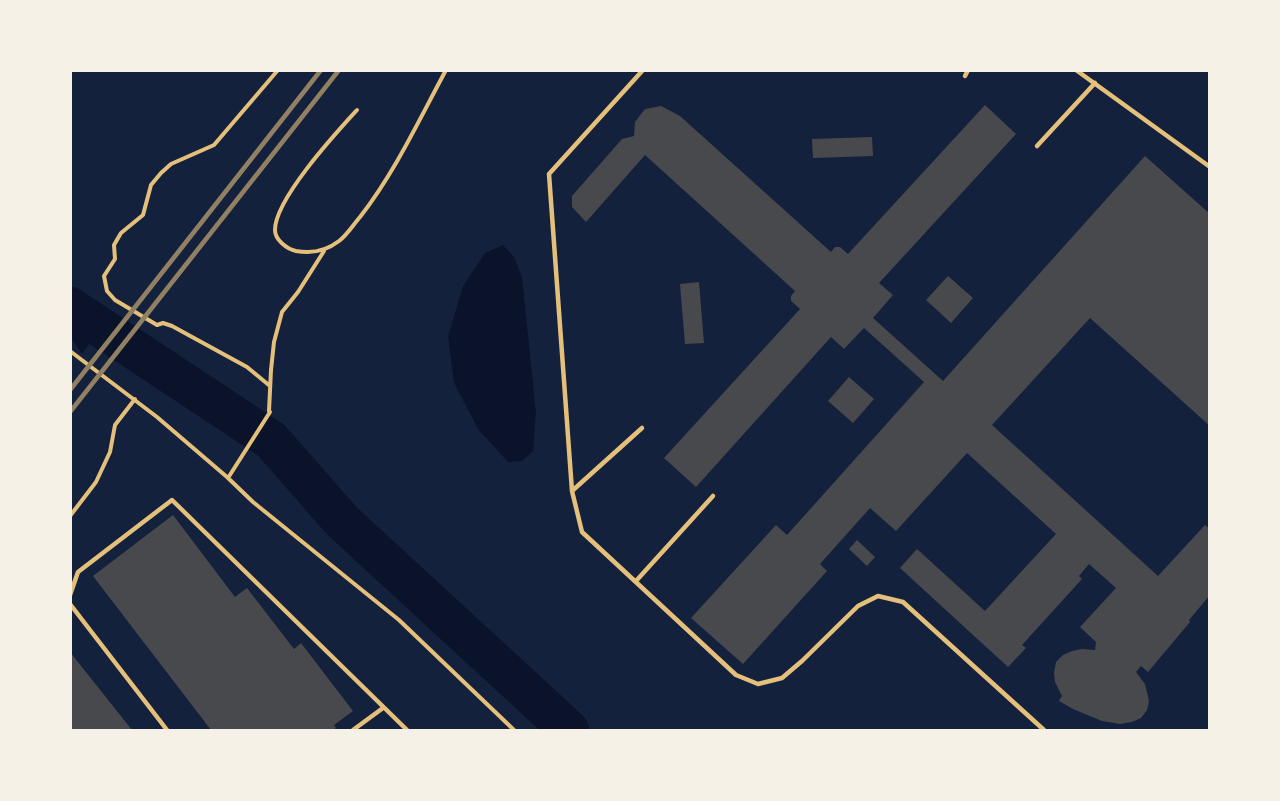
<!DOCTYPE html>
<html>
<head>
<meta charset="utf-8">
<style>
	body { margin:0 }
	#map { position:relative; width:1280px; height:801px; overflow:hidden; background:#14213d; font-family:"Times New Roman",serif }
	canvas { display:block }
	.frame { position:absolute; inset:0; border:72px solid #f6f1e7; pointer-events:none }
</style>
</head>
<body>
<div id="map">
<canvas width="1280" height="801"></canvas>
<div class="frame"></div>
</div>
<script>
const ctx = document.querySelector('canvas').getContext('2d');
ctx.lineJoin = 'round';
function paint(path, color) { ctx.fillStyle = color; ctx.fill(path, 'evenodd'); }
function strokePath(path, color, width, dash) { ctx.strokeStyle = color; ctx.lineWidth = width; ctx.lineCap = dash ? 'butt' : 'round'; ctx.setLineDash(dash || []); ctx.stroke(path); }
const water = new Path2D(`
	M503 245 514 257 522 277 536 413 533 451 522 461 508 462 478 429 454 383 448 336 463 286 485 253Z
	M71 289 109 316 82 354 71 338Z`);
const river = new Path2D(`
	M70 307 271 440 342 521 569 730`);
const building = new Path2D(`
	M985 105 1016 134 879 283 893 295 873 318 943 381 1145 156 1210 214V426L1090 318 992 425 1158 576 1205 525 1210 529V595L1189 620 1190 622 1148 672 1141 666 1136 672 1145 684 1149 701 1147 710 1141 718 1132 722 1120 724 1102 721 1073 709 1059 701 1062 696 1055 682 1054 673 1056 662 1063 655 1072 651 1082 649 1095 650 1096 642 1080 627 1116 588 1089 564 1079 576 1082 579 1022 645 1026 648 1008 667 900 568 917 549 985 611 1056 534 967 453 896 531 870 508 820 564 827 571 743 664 691 618 776 525 787 535 924 382 864 328 844 349 831 337 696 487 664 458 800 309 791 301V296L795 291 645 155 586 222 572 207V196L622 139 634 136 635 122 645 109 661 106 680 116 831 252 835 247H840L848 254Z
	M872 137 873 156 813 158 812 139Z
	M948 276 973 298 951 323 926 300Z
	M699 282 704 343 685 344 680 284Z
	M849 377 874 399 853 423 828 401Z
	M173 515 235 597 247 588 294 649 301 643 353 711 334 725 336 728 332 730H211L93 576Z
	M857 540 875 557 867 566 849 549Z
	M70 652 132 730H70Z`);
const path = new Path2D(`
	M357 110C336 133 275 199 275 230 275 240 287 249 296 251 312 254 326 251 339 241 347 235 353 225 360 217 395 172 419 120 446 70
	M70 351 157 417 227 477 253 502 399 620 514 730
	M270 386 247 367 172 326 163 323 157 325 115 300 107 291 104 276 115 259 114 245 121 233 143 215 151 185 161 173 171 164 214 145 278 70
	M269 411 271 370 274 342 282 312 298 292 324 251
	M228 478 270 412
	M70 516 96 482 110 452 115 425 135 399`);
const service = new Path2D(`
	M643 70 549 174 572 491 582 532 736 675 758 684 782 678 802 661 858 606 878 596 903 602 1044 730
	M1076 70 1210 167
	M965 76 968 70
	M1037 146 1095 83
	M572 491 642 428
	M636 581 713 496
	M70 595 78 572 172 500 407 730
	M70 604 167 730
	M353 730 383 708`);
const rail = new Path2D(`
	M70 390 321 70
	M70 412 339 70`);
paint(water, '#0b132b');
strokePath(river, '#0b132b', 40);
paint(building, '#48494c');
strokePath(path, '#e5c07b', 4);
strokePath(service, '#e5c07b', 4.5);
strokePath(rail, '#918062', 4.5);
</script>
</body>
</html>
